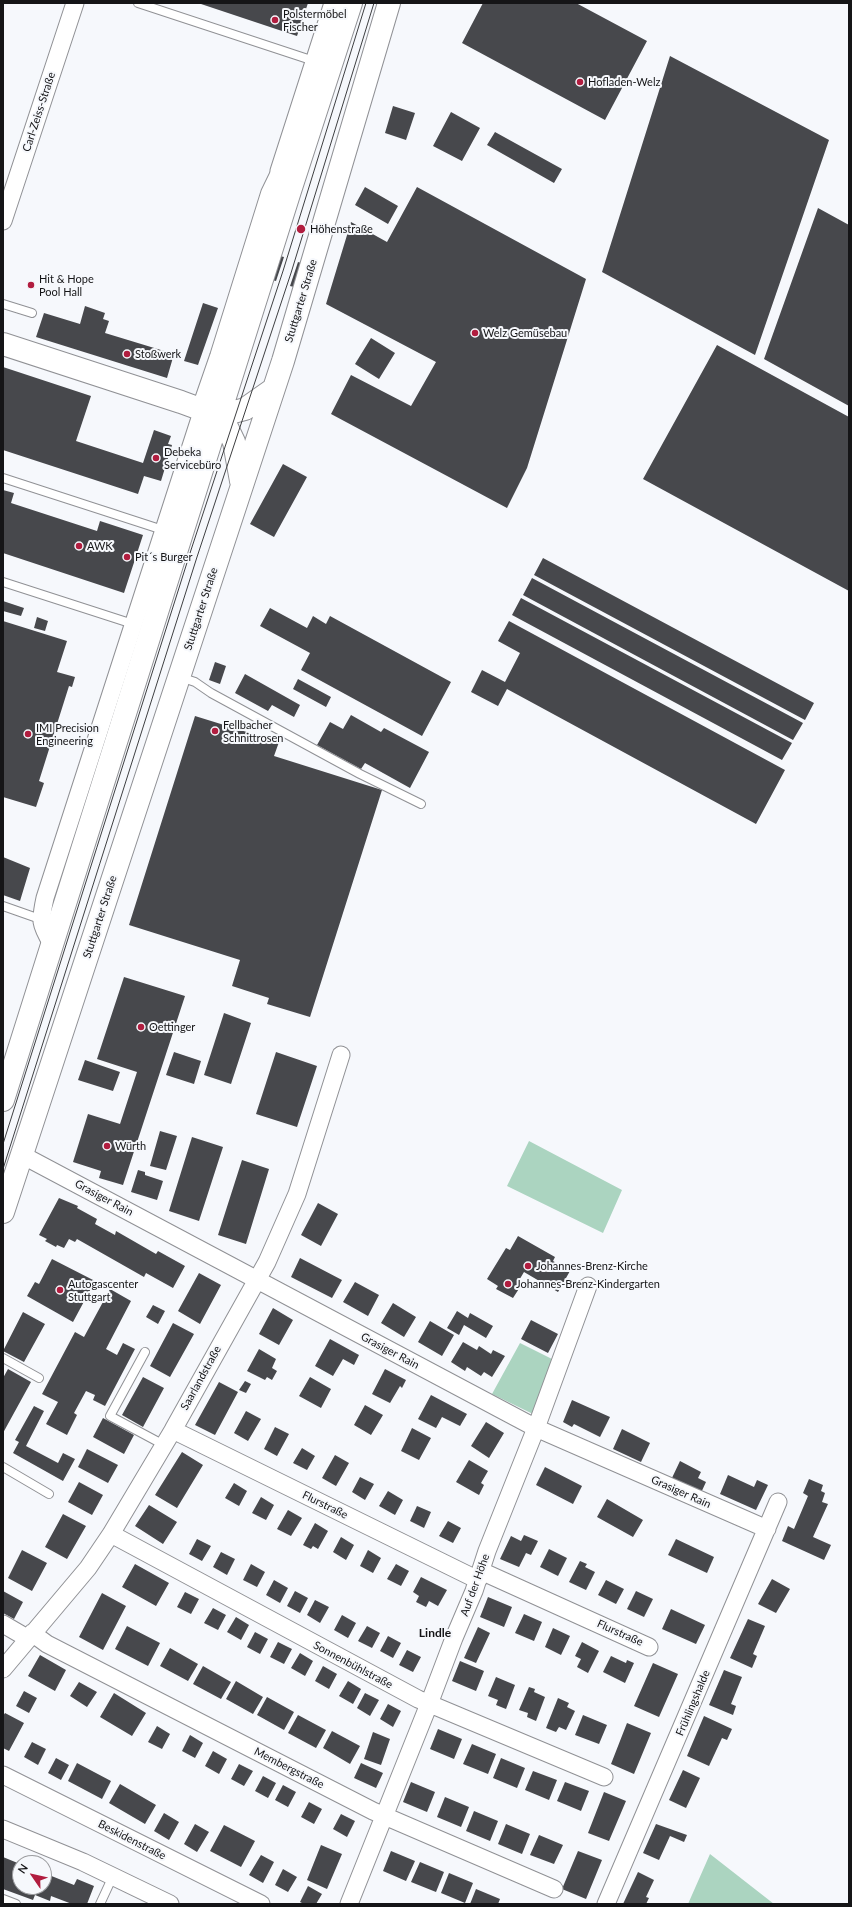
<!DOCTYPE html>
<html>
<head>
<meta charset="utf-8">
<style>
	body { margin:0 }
	#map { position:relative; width:852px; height:1907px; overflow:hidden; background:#f6f8fc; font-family:Lato,sans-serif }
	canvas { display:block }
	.frame { position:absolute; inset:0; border:4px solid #151517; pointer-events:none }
	.north { position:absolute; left:12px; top:1855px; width:40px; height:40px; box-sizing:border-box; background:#f6f8fc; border:1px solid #9c9da0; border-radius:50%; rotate:304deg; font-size:11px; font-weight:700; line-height:16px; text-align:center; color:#151517 }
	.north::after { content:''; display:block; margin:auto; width:14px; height:18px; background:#b11d3f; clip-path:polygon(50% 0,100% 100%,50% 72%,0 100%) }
</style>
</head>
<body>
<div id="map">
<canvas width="852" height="1907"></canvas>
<div class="frame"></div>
<div class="north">N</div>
</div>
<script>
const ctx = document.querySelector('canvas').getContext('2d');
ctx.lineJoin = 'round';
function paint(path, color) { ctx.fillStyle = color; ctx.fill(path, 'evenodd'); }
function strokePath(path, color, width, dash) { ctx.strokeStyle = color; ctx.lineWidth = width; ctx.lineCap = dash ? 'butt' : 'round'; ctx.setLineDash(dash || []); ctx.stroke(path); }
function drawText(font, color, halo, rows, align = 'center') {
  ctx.font = font + ' Lato,sans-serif'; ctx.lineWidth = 4; ctx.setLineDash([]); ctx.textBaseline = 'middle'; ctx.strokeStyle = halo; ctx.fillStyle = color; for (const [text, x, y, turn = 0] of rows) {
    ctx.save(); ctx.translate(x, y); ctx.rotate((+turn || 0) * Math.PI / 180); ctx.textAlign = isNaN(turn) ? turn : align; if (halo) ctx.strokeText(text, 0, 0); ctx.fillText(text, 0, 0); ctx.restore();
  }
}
const green = new Path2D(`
	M529 1141 622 1190 603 1233 507 1186Z
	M520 1343 554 1360 535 1415 492 1394Z
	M710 1854 774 1904H688Z`);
const building = new Path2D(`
	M198 3H308L297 36Z
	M483 3H576L647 41 605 120 462 43Z
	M670 56 829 140 755 355 602 272Z
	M393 106 415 113 406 140 385 133Z
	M451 112 480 128 462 161 433 146Z
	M495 132 562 169 554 183 487 145Z
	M365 187 398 206 388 224 355 205Z
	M417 187 586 279 527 468 507 508 331 414 351 375 411 406 436 362 326 304 351 222 387 242Z
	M818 208 849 225V406L764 359Z
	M280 256 284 257 276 281 272 280Z
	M298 262 301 263 294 287 290 286Z
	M203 303 218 308 198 365 184 361Z
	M85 306 105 313 103 319 109 321 105 333 174 354 167 378 36 337 44 313 80 324Z
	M371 338 395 353 379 379 355 364Z
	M717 345 849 417V591L643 479Z
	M3 367 91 396 76 441 143 463 154 430 171 436 168 444 172 445 161 481 144 476 138 494 3 450Z
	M283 464 307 477 274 537 250 524Z
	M3 490 14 493 11 503 97 531 100 521 143 535 124 593 3 553Z
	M543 558 814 703 805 720 534 575Z
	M532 578 803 723 793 740 523 595Z
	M521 598 792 743 782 760 512 615Z
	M3 601 24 608 21 616 3 611Z
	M270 608 307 628 313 616 326 624 330 616 451 682 422 736 301 670 310 653 260 626Z
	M37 617 48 621 45 631 34 628Z
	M3 621 67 641 57 672 75 677 72 687 69 686 39 781 44 783 36 807 3 797Z
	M509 621 785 770 756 824 507 689 498 706 471 692 482 670 505 682 520 653 498 641Z
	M215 662 226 666 220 684 209 680Z
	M245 674 300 705 294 717 272 705 268 711 235 693Z
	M298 679 331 697 326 707 293 689Z
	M351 715 381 732 384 728 429 752 410 788 365 763 361 769 317 745 330 722 343 729Z
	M195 716 279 742 274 756 382 790 310 1017 267 1004 269 998 232 986 240 960 129 925Z
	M3 857 30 868 20 901 3 895Z
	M124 977 185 996 123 1185 99 1178 101 1171 73 1162 88 1114 120 1124 137 1072 97 1059Z
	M224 1013 251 1023 231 1084 204 1075Z
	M174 1052 201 1061 194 1084 166 1075Z
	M276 1052 317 1066 297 1127 256 1114Z
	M85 1060 120 1072 113 1091 78 1080Z
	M160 1131 177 1136 166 1170 150 1166Z
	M192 1137 223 1147 199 1221 169 1211Z
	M242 1160 269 1169 246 1244 218 1235Z
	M138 1170 145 1172V1175L163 1181 157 1200 131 1192Z
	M59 1198 78 1206 77 1208 97 1219 95 1224 115 1235 116 1231 156 1254 158 1251 185 1266 173 1288 146 1273 144 1277 77 1239 75 1242 69 1239 64 1248 57 1245 56 1247 45 1241 47 1239 39 1235Z
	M318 1203 338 1214 321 1246 301 1235Z
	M518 1236 555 1257 553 1261 570 1271 558 1292 524 1272 518 1282 522 1284 513 1298 496 1289 498 1286 487 1279 506 1248 510 1250Z
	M300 1258 342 1280 332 1298 291 1277Z
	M52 1259 95 1281 73 1322 27 1296 35 1282 39 1284Z
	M199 1273 221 1285 200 1324 178 1311Z
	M355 1282 379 1295 368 1316 343 1302Z
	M110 1289 131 1301 106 1349 117 1355 123 1343 135 1349 105 1406 93 1400 95 1395 86 1391 74 1413 77 1415 67 1435 46 1424 58 1402 42 1394 75 1332 84 1337Z
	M393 1303 416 1317 404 1337 381 1323Z
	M153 1305 165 1311 158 1324 146 1317Z
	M273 1308 293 1320 279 1345 259 1334Z
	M457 1311 468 1318 470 1313 493 1326 486 1338 464 1325 459 1335 447 1328Z
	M23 1312 45 1324 24 1362 3 1351Z
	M531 1320 558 1334 548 1353 521 1339Z
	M430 1321 454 1335 442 1356 418 1342Z
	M173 1323 194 1334 170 1377 150 1366Z
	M330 1339 359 1355 354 1365 343 1359 333 1376 315 1366Z
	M463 1342 477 1350 479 1346 491 1354 493 1350 505 1356 492 1377 484 1372 481 1376 467 1367 465 1371 451 1362Z
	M259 1349 276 1359 272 1368 277 1371 272 1380 267 1377 265 1380 247 1371Z
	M8 1369 31 1382 3 1433V1378Z
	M385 1369 406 1380 402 1388 400 1386 390 1403 372 1394Z
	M143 1377 164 1388 143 1427 122 1415Z
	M310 1377 331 1389 321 1408 299 1396Z
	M245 1381 251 1384 246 1393 239 1390Z
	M219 1382 238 1392 215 1435 195 1425Z
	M431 1395 467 1414 460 1426 442 1417 436 1428 418 1419Z
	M572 1400 610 1417 600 1437 574 1424 572 1427 563 1422Z
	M365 1405 383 1415 371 1435 354 1425Z
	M34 1406 44 1411 26 1446 58 1463 63 1453 75 1459 63 1481 13 1453 19 1442 15 1440Z
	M246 1411 261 1419 248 1441 234 1433Z
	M103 1418 134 1435 124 1454 93 1437Z
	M486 1422 504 1433 489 1458 471 1446Z
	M275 1427 289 1434 277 1456 264 1449Z
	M412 1428 431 1438 419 1460 401 1451Z
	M622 1429 650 1443 641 1462 613 1449Z
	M302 1448 315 1456 307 1470 293 1463Z
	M87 1449 118 1465 108 1483 78 1467Z
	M182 1452 203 1465 177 1508 155 1495Z
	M335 1455 349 1463 336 1486 322 1478Z
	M469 1460 488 1471 481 1483 484 1485 479 1495 456 1482Z
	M680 1461 701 1472 698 1478 706 1482 700 1495 671 1480Z
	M545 1467 582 1486 573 1504 536 1485Z
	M728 1475 754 1487 757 1480 768 1485 756 1510 720 1494Z
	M360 1477 374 1484 365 1500 352 1492Z
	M809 1479 823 1485 821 1491 825 1493 822 1502 828 1504 813 1537 831 1545 824 1560 782 1541 788 1526 794 1529 808 1496 803 1493Z
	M79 1482 103 1495 92 1515 68 1502Z
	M234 1483 247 1491 239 1506 225 1498Z
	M388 1491 403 1500 395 1515 379 1506Z
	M261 1497 274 1505 266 1520 252 1513Z
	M607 1499 643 1520 633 1537 597 1517Z
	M149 1505 177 1522 163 1544 135 1526Z
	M417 1506 431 1512 424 1528 410 1521Z
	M288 1510 302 1518 291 1536 277 1529Z
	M63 1514 86 1526 67 1559 45 1547Z
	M448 1521 461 1528 453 1543 439 1536Z
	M315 1523 328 1531 318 1549 313 1546 311 1549 303 1545Z
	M524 1535 538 1541 531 1555 526 1553 519 1567 500 1559 511 1536 521 1541Z
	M341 1537 354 1545 346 1560 333 1552Z
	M197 1539 211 1546 202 1561 189 1554Z
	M676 1539 714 1557 707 1573 668 1555Z
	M549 1549 567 1558 558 1576 540 1567Z
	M22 1550 47 1563 32 1591 8 1578Z
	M368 1550 381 1558 373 1573 360 1566Z
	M221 1552 235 1559 227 1575 213 1567Z
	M580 1561 587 1564 585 1567 595 1572 586 1590 569 1582Z
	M135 1564 169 1583 156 1606 122 1587Z
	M251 1564 265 1572 257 1587 243 1580Z
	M396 1564 409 1571 401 1586 387 1579Z
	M421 1577 447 1590 438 1606 429 1601 426 1607 416 1602 419 1596 413 1592Z
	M772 1579 790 1589 776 1613 758 1604Z
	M274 1580 288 1588 280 1603 266 1595Z
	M606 1580 624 1589 616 1604 598 1595Z
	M3 1591 23 1602 14 1619 3 1613Z
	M295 1591 308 1598 300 1613 287 1606Z
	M636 1591 653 1599 644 1617 627 1609Z
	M185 1592 199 1599 191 1614 177 1607Z
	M102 1593 126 1606 103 1650 79 1637Z
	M488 1597 512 1607 504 1627 480 1617Z
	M315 1600 329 1607 320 1623 307 1615Z
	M213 1608 226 1615 218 1630 204 1623Z
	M671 1609 705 1625 696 1644 662 1629Z
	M524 1614 542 1622 534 1641 515 1633Z
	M342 1615 356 1623 348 1638 334 1630Z
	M236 1617 249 1625 241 1640 227 1632Z
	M748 1619 765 1626 753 1654 757 1656 752 1668 730 1658Z
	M127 1626 160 1643 148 1666 115 1649Z
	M367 1626 380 1633 372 1648 358 1641Z
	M478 1627 490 1633 476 1663 464 1658Z
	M553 1628 570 1636 561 1655 545 1647Z
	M255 1632 268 1639 260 1654 247 1647Z
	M388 1636 401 1643 393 1658 380 1651Z
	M278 1642 292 1649 284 1664 270 1657Z
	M582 1642 599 1651 588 1673 577 1667 581 1659 575 1656Z
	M170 1648 198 1664 188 1681 160 1666Z
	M407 1650 421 1657 413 1672 399 1665Z
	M300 1653 313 1661 305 1676 291 1668Z
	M40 1655 66 1670 55 1691 28 1676Z
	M611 1656 626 1663 627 1660 634 1663 625 1683 603 1672Z
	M460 1661 484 1671 476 1691 452 1681Z
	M653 1663 678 1674 659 1717 634 1706Z
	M203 1666 231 1682 221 1699 193 1684Z
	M323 1666 337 1674 329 1689 315 1681Z
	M724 1670 742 1677 731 1704 736 1706 733 1715 709 1705Z
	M496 1677 515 1685 506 1709 496 1705 498 1700 488 1696Z
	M236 1681 263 1697 253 1714 226 1699Z
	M348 1681 361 1689 353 1704 339 1696Z
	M79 1682 97 1692 87 1707 70 1696Z
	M529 1687 535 1689 534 1692 545 1697 536 1721 527 1717 528 1713 519 1710Z
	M24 1691 37 1698 29 1713 16 1706Z
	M114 1693 146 1713 132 1736 100 1717Z
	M365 1693 379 1700 370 1716 357 1708Z
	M267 1697 294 1712 284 1730 257 1715Z
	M558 1698 569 1703 567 1707 575 1711 566 1730 559 1727 556 1732 546 1728Z
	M388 1704 401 1711 393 1727 380 1719Z
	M5 1713 24 1723 9 1751 3 1748V1716Z
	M298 1715 326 1730 316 1748 288 1733Z
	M583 1715 607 1725 599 1744 575 1735Z
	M704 1716 732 1729 727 1740 722 1738 709 1766 687 1756Z
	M627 1723 651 1733 634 1774 611 1764Z
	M157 1726 170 1734 162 1749 148 1742Z
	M438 1729 462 1739 454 1759 430 1749Z
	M332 1731 360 1746 350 1764 323 1748Z
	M373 1732 390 1739 381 1765 364 1759Z
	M190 1735 203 1743 195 1758 182 1751Z
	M32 1742 46 1749 38 1765 24 1757Z
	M472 1744 496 1754 488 1774 463 1764Z
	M213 1751 227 1759 219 1774 205 1766Z
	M56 1758 69 1765 61 1780 48 1773Z
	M501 1758 525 1768 517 1788 493 1778Z
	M77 1763 111 1781 102 1799 68 1781Z
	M361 1763 383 1773 376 1788 354 1778Z
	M239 1764 253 1771 244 1786 231 1779Z
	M683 1770 700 1778 686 1808 669 1800Z
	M533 1771 557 1780 549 1800 525 1790Z
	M263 1776 276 1783 268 1798 255 1791Z
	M411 1782 435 1792 427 1812 403 1802Z
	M565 1782 589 1791 581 1811 557 1801Z
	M120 1784 156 1805 145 1824 109 1803Z
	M283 1785 296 1792 288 1807 275 1800Z
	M604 1792 626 1801 609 1841 588 1833Z
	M445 1797 469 1807 461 1827 437 1817Z
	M309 1802 322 1809 314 1824 301 1817Z
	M474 1811 498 1821 490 1841 466 1831Z
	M164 1813 179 1822 169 1840 154 1831Z
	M341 1814 355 1821 347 1837 333 1829Z
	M195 1824 209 1832 197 1852 184 1844Z
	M506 1824 530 1834 522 1854 498 1844Z
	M656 1824 687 1835 684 1842 670 1836 659 1860 643 1853Z
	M224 1825 255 1841 241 1867 210 1851Z
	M539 1835 563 1845 554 1864 530 1855Z
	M321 1845 342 1854 327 1889 307 1880Z
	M391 1851 415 1861 406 1881 383 1871Z
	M578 1851 602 1860 586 1899 562 1889Z
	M261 1855 274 1862 263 1883 249 1875Z
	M3 1857 20 1864V1887H44V1873L74 1885 77 1879 94 1886 87 1904H72L51 1896 50 1901 35 1895 33 1900 3 1889Z
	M420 1862 444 1872 436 1892 411 1882Z
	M283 1869 297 1877 288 1892 275 1885Z
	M638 1872 654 1880 646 1897 649 1898 646 1904H623Z
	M449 1873 473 1883 465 1903 441 1893Z
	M308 1886 322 1894 316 1904H304L300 1902Z
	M476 1889 500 1899 498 1904H470Z`);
const service = new Path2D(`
	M138 3 314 61
	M3 304 32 313
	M3 478 163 530
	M3 582 133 624
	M180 677 195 682 211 693 360 774 421 804
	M3 906 40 919
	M145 1352 110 1416 164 1445
	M3 1358 39 1378
	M3 1467 49 1494
	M3 1899 16 1904
	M100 1904 113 1876`);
const minor = new Path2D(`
	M279 171 333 3
	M3 221 75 3
	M52 944C40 924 40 921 45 898L203 409
	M22 1155 536 1428 767 1529
	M173 1430 478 1580
	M111 1534 418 1699 604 1777
	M481 1571 649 1647
	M3 1624 27 1638
	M32 1633 47 1644 373 1811 554 1889
	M3 1669 88 1568 111 1534 173 1430 267 1262 297 1194 341 1055
	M3 1775 261 1904
	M3 1829 83 1862 170 1904
	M349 1904 429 1704 454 1638 474 1591 487 1551 536 1428 588 1286
	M606 1904 778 1502`);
const secondary = new Path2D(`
	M3 344 181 402 219 416 225 423 234 442 241 481
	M203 409 221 357 272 194 289 159
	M219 416 245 409 272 390
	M3 1100 290 191 351 3
	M3 1212 283 361 389 3`);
const tram = new Path2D(`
	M3 1144 191 550 283 271 366 3
	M3 1169 197 557 291 273 374 3`);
const markers = [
	[275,20,4,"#b11d3f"],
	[580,82,4,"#b11d3f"],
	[301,229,5,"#b11d3f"],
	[31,285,4,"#b11d3f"],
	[475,333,4,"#b11d3f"],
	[127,354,4,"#b11d3f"],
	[156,458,4,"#b11d3f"],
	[79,546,4,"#b11d3f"],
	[127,557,4,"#b11d3f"],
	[215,731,4,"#b11d3f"],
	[28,734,4,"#b11d3f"],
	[141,1027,4,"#b11d3f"],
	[107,1146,4,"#b11d3f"],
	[528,1266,4,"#b11d3f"],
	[508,1284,4,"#b11d3f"],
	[60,1290,4,"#b11d3f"]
];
const poiNames = [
	["Polstermöbel",283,14],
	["Fischer",283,27],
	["Hofladen-Welz",588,82],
	["Höhenstraße",310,229],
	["Hit & Hope",39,279],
	["Pool Hall",39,292],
	["Welz Gemüsebau",483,333],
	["Stoßwerk",135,354],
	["Debeka",164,452],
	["Servicebüro",164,465],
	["AWK",87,546],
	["Pit´s Burger",135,557],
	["Fellbacher",223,725],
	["Schnittrosen",223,738],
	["IMI Precision",36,728],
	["Engineering",36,741],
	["Oettinger",149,1027],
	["Würth",115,1146],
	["Johannes-Brenz-Kirche",536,1266],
	["Autogascenter",68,1284],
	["Stuttgart",68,1297],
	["Johannes-Brenz-Kindergarten",516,1284]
];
const streetNames = [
	["Carl-Zeiss-Straße",39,112,-72],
	["Stuttgarter Straße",301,301,-73],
	["Stuttgarter Straße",201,609,-72],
	["Stuttgarter Straße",100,917,-72],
	["Grasiger Rain",104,1198,28],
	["Grasiger Rain",390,1351,28],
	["Saarlandstraße",201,1378,-61],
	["Grasiger Rain",681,1492,24],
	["Flurstraße",325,1505,26],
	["Auf der Höhe",475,1585,-70],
	["Flurstraße",620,1633,24],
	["Sonnenbühlstraße",353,1665,28],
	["Frühlingshalde",693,1703,-67],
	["Membergstraße",289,1768,27],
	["Beskidenstraße",132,1840,27]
];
const neighbourhoodNames = [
	["Lindle",435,1633]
];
paint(green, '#abd4c0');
paint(building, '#47484c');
strokePath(service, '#909195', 10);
strokePath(minor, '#909195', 19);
strokePath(secondary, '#909195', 24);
strokePath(service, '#fff', 8);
strokePath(minor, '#fff', 17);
strokePath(secondary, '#fff', 22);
strokePath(tram, '#3d3e40', 1);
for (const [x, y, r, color] of markers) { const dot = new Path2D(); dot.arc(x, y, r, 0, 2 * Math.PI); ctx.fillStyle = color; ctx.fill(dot); strokePath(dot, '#f6f8fc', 1.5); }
drawText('11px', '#151517', '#f6f8fc', poiNames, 'left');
drawText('11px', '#151517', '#f6f8fc', streetNames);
drawText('bold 12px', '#151517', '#f6f8fc', neighbourhoodNames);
</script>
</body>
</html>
